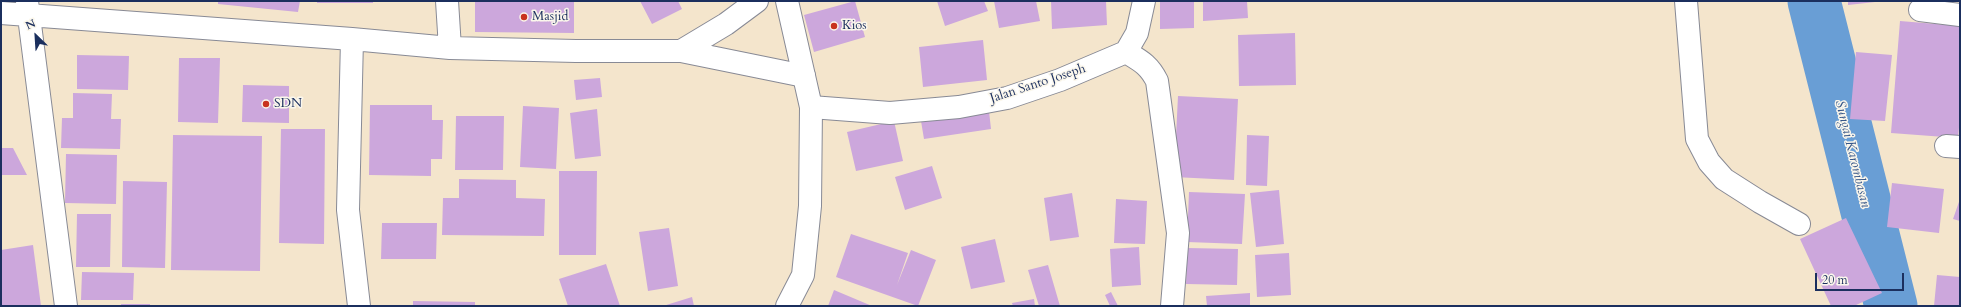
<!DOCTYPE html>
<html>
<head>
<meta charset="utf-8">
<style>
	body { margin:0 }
	#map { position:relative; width:1961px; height:307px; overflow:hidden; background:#f4e5cc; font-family:Cardo,serif }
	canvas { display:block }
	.frame { position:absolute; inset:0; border:2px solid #1b2f5e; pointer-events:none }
	.north { position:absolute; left:16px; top:16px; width:40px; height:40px; -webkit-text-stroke:3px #fbf7ec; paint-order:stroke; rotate:335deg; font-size:11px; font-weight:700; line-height:16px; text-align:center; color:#1b2f5e }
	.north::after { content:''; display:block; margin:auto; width:14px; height:18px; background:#1b2f5e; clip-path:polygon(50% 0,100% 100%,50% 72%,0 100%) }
	.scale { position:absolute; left:1815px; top:273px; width:89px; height:18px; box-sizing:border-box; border:2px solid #1b2f5e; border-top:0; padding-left:5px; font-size:12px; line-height:14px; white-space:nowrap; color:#1b2f5e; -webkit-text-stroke:3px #fbf7ec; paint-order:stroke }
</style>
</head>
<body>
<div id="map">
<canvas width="1961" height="307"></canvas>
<div class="frame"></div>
<div class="north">N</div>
<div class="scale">20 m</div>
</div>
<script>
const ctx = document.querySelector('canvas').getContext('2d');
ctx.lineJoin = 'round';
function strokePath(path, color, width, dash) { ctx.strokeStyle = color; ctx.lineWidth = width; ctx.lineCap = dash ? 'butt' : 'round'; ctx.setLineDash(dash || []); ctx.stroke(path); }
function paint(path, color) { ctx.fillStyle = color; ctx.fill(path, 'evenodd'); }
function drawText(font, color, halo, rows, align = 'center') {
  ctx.font = font + ' Cardo,serif'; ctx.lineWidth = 3; ctx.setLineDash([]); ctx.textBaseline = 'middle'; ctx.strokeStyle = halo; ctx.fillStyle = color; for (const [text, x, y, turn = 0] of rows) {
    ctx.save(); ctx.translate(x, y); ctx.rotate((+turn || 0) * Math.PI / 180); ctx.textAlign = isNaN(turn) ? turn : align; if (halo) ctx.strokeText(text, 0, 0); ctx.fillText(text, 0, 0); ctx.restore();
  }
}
const river = new Path2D(`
	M1814 1 1891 306`);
const building = new Path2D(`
	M218 1H300L298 12 218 4Z
	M317 1H373V3H317Z
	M475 1H574V33L475 32Z
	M640 1H678L682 9 652 24Z
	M855 1 865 37 814 52 804 15Z
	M937 1H984L988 11 945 26Z
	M994 1H1036L1040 21 999 28Z
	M1051 1H1106L1107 25 1052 29Z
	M1160 1H1194V28L1160 29Z
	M1203 1H1247L1248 18 1203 21Z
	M1848 1H1875V2L1848 5Z
	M1900 21 1960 26V117L1958 138 1891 133Z
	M1295 33 1296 85 1239 86 1238 35Z
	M983 40 987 80 923 87 919 47Z
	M1856 52 1892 55 1885 121 1850 119Z
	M77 55 129 56 128 90 77 89Z
	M179 58H220L218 123 178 122Z
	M600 78 602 97 576 100 574 80Z
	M243 85 289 86V123L242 122Z
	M73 93 112 94 111 119H121L120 149 61 148 62 118H73Z
	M1178 96 1238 99 1234 180 1174 177Z
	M370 105H432V120H443L442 159H431V176L369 175Z
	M523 106 559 108 556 169 520 167Z
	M597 109 601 156 575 159 570 113Z
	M989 111 991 129 924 139 921 121Z
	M456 116H504L503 170H455Z
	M894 121 903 161 856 171 847 132Z
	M281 129H325L324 244 279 243Z
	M173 135 262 136 260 271 171 270Z
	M1247 135 1269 136 1267 186 1246 185Z
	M1 148H13L27 175H1Z
	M66 154 117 155 116 204 65 203Z
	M932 166 942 198 905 210 895 177Z
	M559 171H597L596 255H559Z
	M459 179 516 180V198L545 199 544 236 442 235 443 198H459Z
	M123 181 167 182 165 268 122 267Z
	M1892 183 1944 189 1939 233 1887 227Z
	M1279 190 1284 244 1256 247 1250 193Z
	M1189 192 1245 194 1242 244 1187 242Z
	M1072 193 1079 237 1050 241 1044 198Z
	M1116 199 1147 201 1145 244 1114 243Z
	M1960 199V221L1953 219Z
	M77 214H111L110 267H76Z
	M1846 218 1882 293 1854 306H1831L1800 239Z
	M382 223H437L436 259H381Z
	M669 228 678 286 648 291 639 232Z
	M851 234 908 253 897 285 911 250 936 260 918 306 836 277Z
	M995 239 1005 282 971 289 961 247Z
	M33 245 41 306H2L1 250Z
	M1139 247 1141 285 1112 287 1110 249Z
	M1187 248 1238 249 1237 285 1186 284Z
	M1289 253 1291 295 1257 297 1255 255Z
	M606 264 620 306H568L559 279Z
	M1048 265 1060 306H1039L1028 270Z
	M82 272 134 273 133 300H81Z
	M1937 275 1960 277V306H1934Z
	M834 290 872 306H828Z
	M1111 292 1118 306H1110L1105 295Z
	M1250 293V306H1207L1206 296Z
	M692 297 694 306H663Z
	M1034 299 1035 306H1013L1012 303Z
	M413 301 475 302V306H413Z
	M121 304H150V306H121Z`);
const minor = new Path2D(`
	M27 1 66 306
	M447 1 450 48
	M1686 1 1697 139 1709 162 1724 179 1760 202 1799 224
	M1920 10 1960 15
	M1 13 352 39 450 48 576 51H681L804 76
	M352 39 348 210 359 306
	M681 51 726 24 757 1
	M1126 52C1141 61 1149 65 1157 81L1178 233 1172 306
	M811 107 890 113 959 107 1007 98 1060 80 1126 52 1137 33 1144 1
	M1946 146 1960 147`);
const major = new Path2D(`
	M787 1 811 107 810 206 803 275 787 306`);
const markers = [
	[524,17,4,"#c8321e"],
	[834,26,4,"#c8321e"],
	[266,104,4,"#c8321e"]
];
const poiNames = [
	["Masjid",532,17],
	["Kios",842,26],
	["SDN",274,104]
];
const streetNames = [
	["Jalan Santo Joseph",1038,84,-18]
];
const waterNames = [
	["Sungai Karombasan",1852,154,76]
];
strokePath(river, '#699ed5', 53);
paint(building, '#cca7dc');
strokePath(minor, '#888a95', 24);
strokePath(major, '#888a95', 24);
strokePath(minor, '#fff', 22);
strokePath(major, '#fff', 22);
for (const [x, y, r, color] of markers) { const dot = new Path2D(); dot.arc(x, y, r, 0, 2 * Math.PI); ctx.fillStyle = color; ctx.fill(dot); strokePath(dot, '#fbf7ec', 1.5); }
drawText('13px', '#1b2f5e', '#fbf7ec', poiNames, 'left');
drawText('13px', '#1b2f5e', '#fbf7ec', streetNames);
drawText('italic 14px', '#365688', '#fbf7ec', waterNames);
</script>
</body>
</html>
